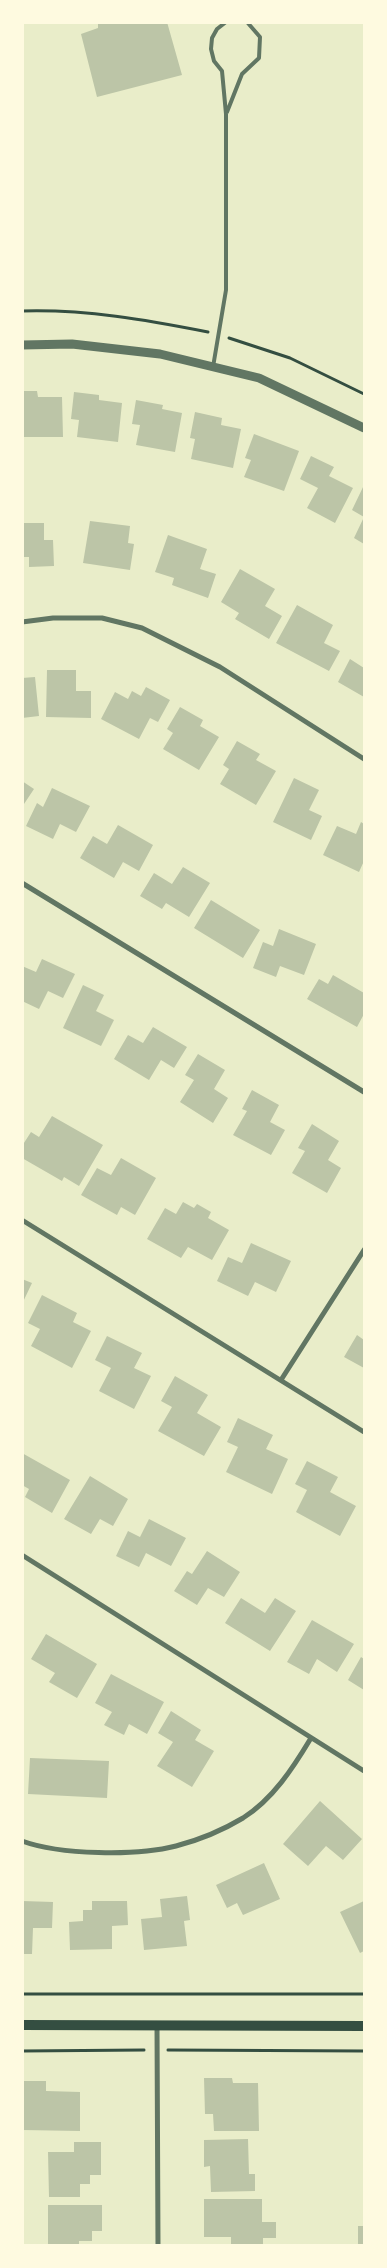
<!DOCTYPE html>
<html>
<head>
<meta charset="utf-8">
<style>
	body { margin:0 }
	#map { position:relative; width:387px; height:2268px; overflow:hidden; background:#e9edc9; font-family:Raleway,sans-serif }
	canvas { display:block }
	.frame { position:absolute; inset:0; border:24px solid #fefae0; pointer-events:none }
</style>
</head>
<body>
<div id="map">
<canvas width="387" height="2268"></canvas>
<div class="frame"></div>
</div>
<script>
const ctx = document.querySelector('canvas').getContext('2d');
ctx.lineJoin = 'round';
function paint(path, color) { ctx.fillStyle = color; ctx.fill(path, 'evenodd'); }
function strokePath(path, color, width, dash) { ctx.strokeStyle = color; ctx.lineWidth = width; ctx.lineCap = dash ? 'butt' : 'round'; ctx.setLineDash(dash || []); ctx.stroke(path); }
const building = new Path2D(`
	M98 22H167L182 75 97 97 81 34 98 28Z
	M22 391H37L38 397H62L63 437H22Z
	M74 392 99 395V400L122 403 118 442 77 437 79 420 71 419Z
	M136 400 163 405 162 409 182 413 175 452 136 445 140 425 132 424Z
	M195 412 222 418 221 425 241 429 233 468 191 459 195 439 190 438Z
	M254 434 299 451 284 491 244 477 251 460 245 458Z
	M311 456 334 467 329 476 353 488 335 523 307 508 318 488 300 479Z
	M364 485V517L352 510Z
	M364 517V544L354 538Z
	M90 521 130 526 128 543 134 544 130 570 83 563Z
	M22 523H44V540H53L54 566 29 567V557H22Z
	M168 535 207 549 200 569 216 574 208 598 172 585 174 578 155 572Z
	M240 569 275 589 265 606 282 616 269 639 235 619 239 613 221 602Z
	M297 605 333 625 324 643 340 651 329 671 276 643Z
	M350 659 364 668V697L338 682Z
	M47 670H76V691H91V718L46 717Z
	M35 677 39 716 22 718V678Z
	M146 687 170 700 158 722 150 718 139 739 101 719 115 692 128 699 132 691 141 696Z
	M180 707 203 720 200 726 219 737 199 770 163 749 173 733 167 729Z
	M237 741 260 754 256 760 276 771 256 805 220 784 229 769 223 765Z
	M294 778 319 790 309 810 322 816 311 840 273 822Z
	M22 781 34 789 22 807Z
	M52 788 90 806 76 832 60 824 53 839 26 826 37 803 43 807Z
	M361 822 364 824V861L359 872 323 855 337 826 356 834Z
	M118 825 153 845 139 871 123 862 114 878 80 858 93 836 107 844Z
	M183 867 210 883 189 917 166 903 162 909 140 896 154 873 172 884Z
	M211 900 260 930 243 958 194 928Z
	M279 929 316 944 304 975 280 966 276 977 253 968 263 942 273 946Z
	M42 959 75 974 63 998 48 991 39 1009 22 1001V966L36 972Z
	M333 975 364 993V1014L357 1027 307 999 319 979 328 984Z
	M83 985 104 995 96 1011 114 1020 101 1046 63 1028Z
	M153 1027 187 1047 174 1068 161 1060 149 1080 114 1059 128 1035 143 1043Z
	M198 1054 225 1070 214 1089 228 1098 213 1123 180 1102 194 1080 185 1075Z
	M252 1090 279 1105 270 1122 285 1130 271 1155 233 1135 247 1111 242 1109Z
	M52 1116 103 1145 79 1186 64 1177 62 1181 22 1158V1146L31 1132 39 1137Z
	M312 1124 339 1141 328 1160 341 1168 327 1193 292 1173 305 1151 298 1148Z
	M121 1158 156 1178 135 1215 121 1207 117 1215 81 1195 97 1168 111 1175Z
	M183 1202 194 1208 197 1204 211 1212 208 1218 229 1230 212 1260 188 1247 181 1258 147 1239 165 1208 176 1214Z
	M251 1243 291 1261 276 1292 255 1282 248 1296 217 1281 228 1257 242 1263Z
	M22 1279 32 1283 22 1304Z
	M42 1295 77 1313 73 1322 91 1331 72 1368 31 1346 40 1329 28 1323Z
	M357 1335 364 1340V1368L344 1357Z
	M107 1336 142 1353 134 1368 151 1376 134 1409 99 1391 111 1368 95 1360Z
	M175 1376 208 1395 197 1413 221 1427 204 1456 158 1431 172 1407 161 1401Z
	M238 1418 273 1435 266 1449 288 1459 272 1494 226 1472 238 1447 227 1442Z
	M22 1453 70 1480 52 1513 25 1497 29 1489 22 1485Z
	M307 1461 338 1477 330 1492 356 1506 340 1536 296 1512 307 1490 295 1484Z
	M90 1476 128 1499 113 1526 100 1519 91 1534 64 1519Z
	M149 1519 186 1538 171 1566 146 1553 139 1567 116 1556 128 1531 140 1537Z
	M207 1551 240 1572 224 1597 208 1588 197 1605 174 1591 187 1571 192 1574Z
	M241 1598 265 1613 275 1598 296 1611 270 1651 225 1623Z
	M312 1620 354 1644 337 1672 317 1659 309 1674 287 1662Z
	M46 1634 97 1664 77 1698 49 1682 55 1673 31 1659Z
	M361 1657 364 1659V1690L348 1680Z
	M111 1674 164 1702 147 1734 129 1724 124 1735 104 1725 112 1712 95 1703Z
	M171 1711 201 1730 195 1740 214 1751 192 1787 157 1766 173 1742 158 1733Z
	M30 1758 109 1761 107 1798 28 1794Z
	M320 1801 362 1839 343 1860 326 1846 308 1866 283 1844Z
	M264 1863 280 1899 243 1915 237 1903 227 1908 216 1885Z
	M187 1896 190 1920 184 1921 187 1946 144 1950 141 1919 162 1917 160 1899Z
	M22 1901 53 1902 52 1928H33L32 1954H22Z
	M92 1901H127L128 1925 112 1926V1949L70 1950 69 1922 83 1921V1910H92Z
	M364 1901V1951L360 1953 340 1912Z
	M204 2078H232L233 2083H258L259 2131H214L213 2114H205Z
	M22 2081H46V2091L80 2092V2131L22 2130Z
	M248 2139 249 2174H255V2191L211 2192 210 2166 204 2167V2140Z
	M74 2142H101V2175H90V2184H80V2197H49L48 2152H74Z
	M204 2199H262V2222H276V2238H263V2246H231V2237H204Z
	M48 2205H102V2231H92V2241H79V2246H48Z
	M358 2226H364V2246H358Z`);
const path = new Path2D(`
	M22 311C85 309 147 320 208 332
	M229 338 290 358 364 394
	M22 1994H364
	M168 2050 364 2051
	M22 2051 144 2050`);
const service = new Path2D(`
	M227 112 242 74 259 58 260 37 247 22
	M213 367 226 290V114L222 71 214 61 211 49 212 38 217 29 226 22`);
const minor = new Path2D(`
	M22 622 53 618H102L142 628 220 667 364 759
	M22 883 364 1092
	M22 1220 364 1432
	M281 1380 364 1250
	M22 1555 364 1771
	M22 1841C60 1855 137 1856 176 1846 199 1840 223 1830 243 1818 273 1799 293 1768 311 1738
	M157 2025 158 2246`);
const tertiary = new Path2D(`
	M22 345 72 344 160 354 259 378 364 428`);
const secondary = new Path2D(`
	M22 2025 364 2026`);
paint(building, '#bcc5a7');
strokePath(path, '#344e41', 3);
strokePath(service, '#617663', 4);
strokePath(minor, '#617663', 5);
strokePath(tertiary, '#617663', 9);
strokePath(secondary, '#344e41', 10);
</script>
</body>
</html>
